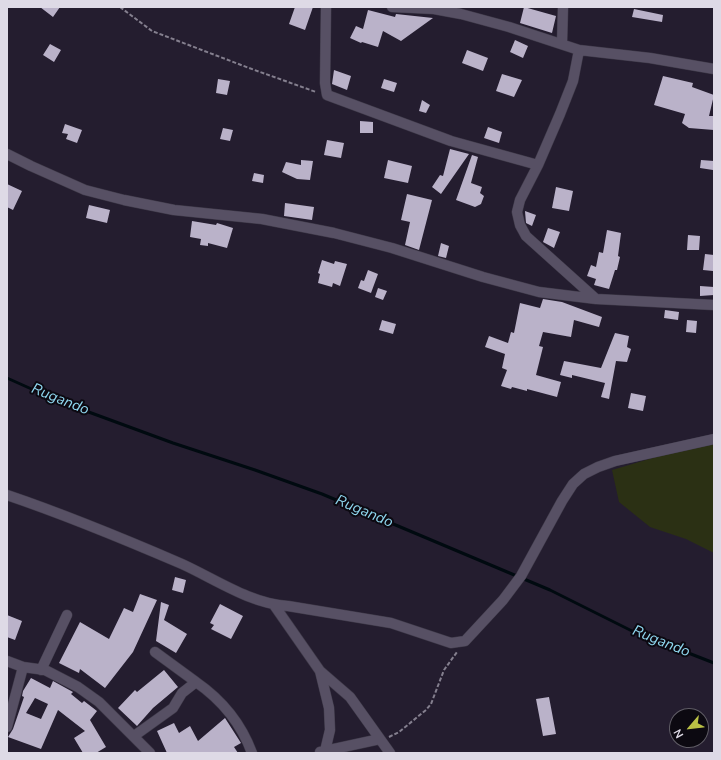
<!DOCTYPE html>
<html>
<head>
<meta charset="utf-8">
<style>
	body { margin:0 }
	#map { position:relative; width:721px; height:760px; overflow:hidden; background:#241d2f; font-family:"Nunito Sans",sans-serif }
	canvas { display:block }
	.frame { position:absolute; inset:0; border:8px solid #dedae6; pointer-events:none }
	.north { position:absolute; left:669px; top:708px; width:40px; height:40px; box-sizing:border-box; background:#0c0911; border:1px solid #605d66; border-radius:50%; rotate:242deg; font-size:11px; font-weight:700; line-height:16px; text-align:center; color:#dedae6 }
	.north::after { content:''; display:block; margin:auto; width:14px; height:18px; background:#bac045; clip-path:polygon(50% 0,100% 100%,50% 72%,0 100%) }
</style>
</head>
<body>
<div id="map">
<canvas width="721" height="760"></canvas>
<div class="frame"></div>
<div class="north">N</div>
</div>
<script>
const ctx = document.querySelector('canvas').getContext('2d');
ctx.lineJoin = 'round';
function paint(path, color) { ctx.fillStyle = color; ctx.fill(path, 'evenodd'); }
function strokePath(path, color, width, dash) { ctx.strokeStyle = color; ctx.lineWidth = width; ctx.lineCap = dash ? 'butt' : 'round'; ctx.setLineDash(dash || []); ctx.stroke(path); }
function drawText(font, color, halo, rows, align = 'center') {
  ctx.font = font + ' "Nunito Sans",sans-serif'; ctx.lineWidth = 4; ctx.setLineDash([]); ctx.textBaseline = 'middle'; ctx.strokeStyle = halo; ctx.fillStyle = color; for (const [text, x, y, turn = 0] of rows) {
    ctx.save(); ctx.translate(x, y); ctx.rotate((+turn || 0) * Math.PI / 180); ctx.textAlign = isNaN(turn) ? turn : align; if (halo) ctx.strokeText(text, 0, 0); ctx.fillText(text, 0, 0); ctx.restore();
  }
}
const green = new Path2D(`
	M714 444V553L686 539 650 527 619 502 612 470 683 449Z`);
const stream = new Path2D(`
	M7 378 56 400 173 443 255 470 322 494 550 590 632 631 714 663`);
const building = new Path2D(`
	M40 7H60L53 17Z
	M295 7H313L305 30 289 24Z
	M524 7 556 16 552 33 520 23Z
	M634 9 663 15 662 22 632 17Z
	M368 10 395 17 396 14 433 18 401 41 383 31 378 47 362 42 361 43 350 38 356 26 363 29Z
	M515 40 528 46 523 58 510 52Z
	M50 44 61 50 54 62 43 55Z
	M467 50 488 58 483 71 462 63Z
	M334 70 351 76 347 90 332 84Z
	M502 74 522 80 514 97 496 91Z
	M663 76 693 83 692 87 714 95 709 116H714V130L689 128 682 123 685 114 654 105Z
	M218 79 230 81 227 95 216 93Z
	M384 79 397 83 394 92 381 88Z
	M422 100 430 105 426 113 419 111Z
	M360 121 373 122V133H360Z
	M65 124 82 130 77 143 66 139 68 134 62 133Z
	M488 127 502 132 499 143 484 138Z
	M223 128 233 130 230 141 220 139Z
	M327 140 344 143 341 158 324 155Z
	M450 149 469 154 441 194 432 187 440 175 443 176Z
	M472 155 478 157 471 183 482 187 480 193 484 196 481 204 475 207 456 200Z
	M301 160 313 161 310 180 297 179 282 172 286 162 301 165Z
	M388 160 412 166 408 183 384 178Z
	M701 160 714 161 713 170 700 168Z
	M254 173 264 175 263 183 252 181Z
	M7 184 22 191 13 210 7 207Z
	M556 187 573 191 569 211 552 208Z
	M407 194 432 200 419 250 405 245 410 222 401 220Z
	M285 203 314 207 312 220 284 216Z
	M89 205 110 210 107 223 86 218Z
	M525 211 536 215 532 226 526 223Z
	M192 221 216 225 217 223 233 228 227 248 208 243V246L200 245 201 239 190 237Z
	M548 228 560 232 554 248 543 242Z
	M607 230 621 233 618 256 620 257 617 270H615L609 289 594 285 596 279 587 276 591 265 596 267 599 252 603 253Z
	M688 235 700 236 699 250H687Z
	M441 243 449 246 446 258 438 256Z
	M705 254 714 255 713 271 703 270Z
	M322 260 334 264 335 261 347 264 340 286 333 283 332 287 318 283 320 274 318 273Z
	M368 270 378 274 371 293 358 288 361 280 364 281Z
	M700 286 714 287V295L700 296Z
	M378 288 387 291 383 300 375 297Z
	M543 299 562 302 602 317 599 327 574 320 571 337 543 332 539 346 543 347 536 375 561 382 557 397 527 389V391L512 387 511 389 501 386 507 370 502 368 505 354 485 347 489 336 508 343 511 332 514 333 520 303 540 308Z
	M665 310 679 312 678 320 664 318Z
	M382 320 396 324 393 334 379 330Z
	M687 320 697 321 696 333 686 332Z
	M615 333 629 336 627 347 631 349 627 362 616 361 609 399 601 397 605 383 572 375V378L560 375 564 361 601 368Z
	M631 393 646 396 643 411 628 408Z
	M175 577 186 580 183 593 172 590Z
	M140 594 157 600 133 652 105 688 80 669 79 673 59 663 80 622 109 639 124 608 133 612Z
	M161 602 169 605 164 620 187 634 176 653 156 641Z
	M220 604 243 616 231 639 211 629 214 625 210 623Z
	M7 615 22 621 15 640 7 637Z
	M164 670 178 687 153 708 137 726 118 708 135 690 137 692Z
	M31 678 50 688 53 681 73 692 71 694 82 703 84 701 97 711 90 720 106 747 96 753H83L74 738 85 731 58 710 41 749 8 737 13 729 24 697 22 696 23 691ZM35 698 48 704 41 719 26 713Z
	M549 697 556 734 543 736 536 699Z
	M225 718 241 743 234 747 238 753H167L157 731 174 723 179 733 190 726 198 741Z`);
const path = new Path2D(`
	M120 7 152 31 249 68 316 92
	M389 737 399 732 426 710 431 704 444 670 457 652`);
const street = new Path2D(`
	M326 7 325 83 327 95 451 141 538 165
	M392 7 434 9 461 14 509 27 579 50 650 58 714 69
	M562 44 563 7
	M579 50 573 81 560 114 538 165 520 200 517 212 520 225 526 236 596 299
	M7 154 31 166 85 190 124 200 174 210 262 219 334 233 392 248 483 277 539 292 596 299 714 305
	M7 495C66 515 124 539 182 564 215 579 251 604 288 606L391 623 451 643 465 641 503 600 521 576 562 501 573 484 584 474 598 467 615 461 714 439
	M274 605 320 671 329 708 330 730 325 751
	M155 652 196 682
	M7 661 23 667 45 670 78 687 99 702 150 753
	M41 670 67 615
	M320 671 350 697 390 753
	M7 727 23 667
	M134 736 173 708 182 693 196 682C222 700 241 723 252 753
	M320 752 380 739`);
const waterNames = [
	["Rugando",60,400,22],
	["Rugando",364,512,23],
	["Rugando",661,642,22]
];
paint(green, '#2b3014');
strokePath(stream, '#000a10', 3);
paint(building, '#bab2c9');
strokePath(street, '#3f3a49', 11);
strokePath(path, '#847f8e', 2, [4, 2]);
strokePath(street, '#575064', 10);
drawText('italic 15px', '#8fd7ef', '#0c0911', waterNames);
</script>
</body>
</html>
